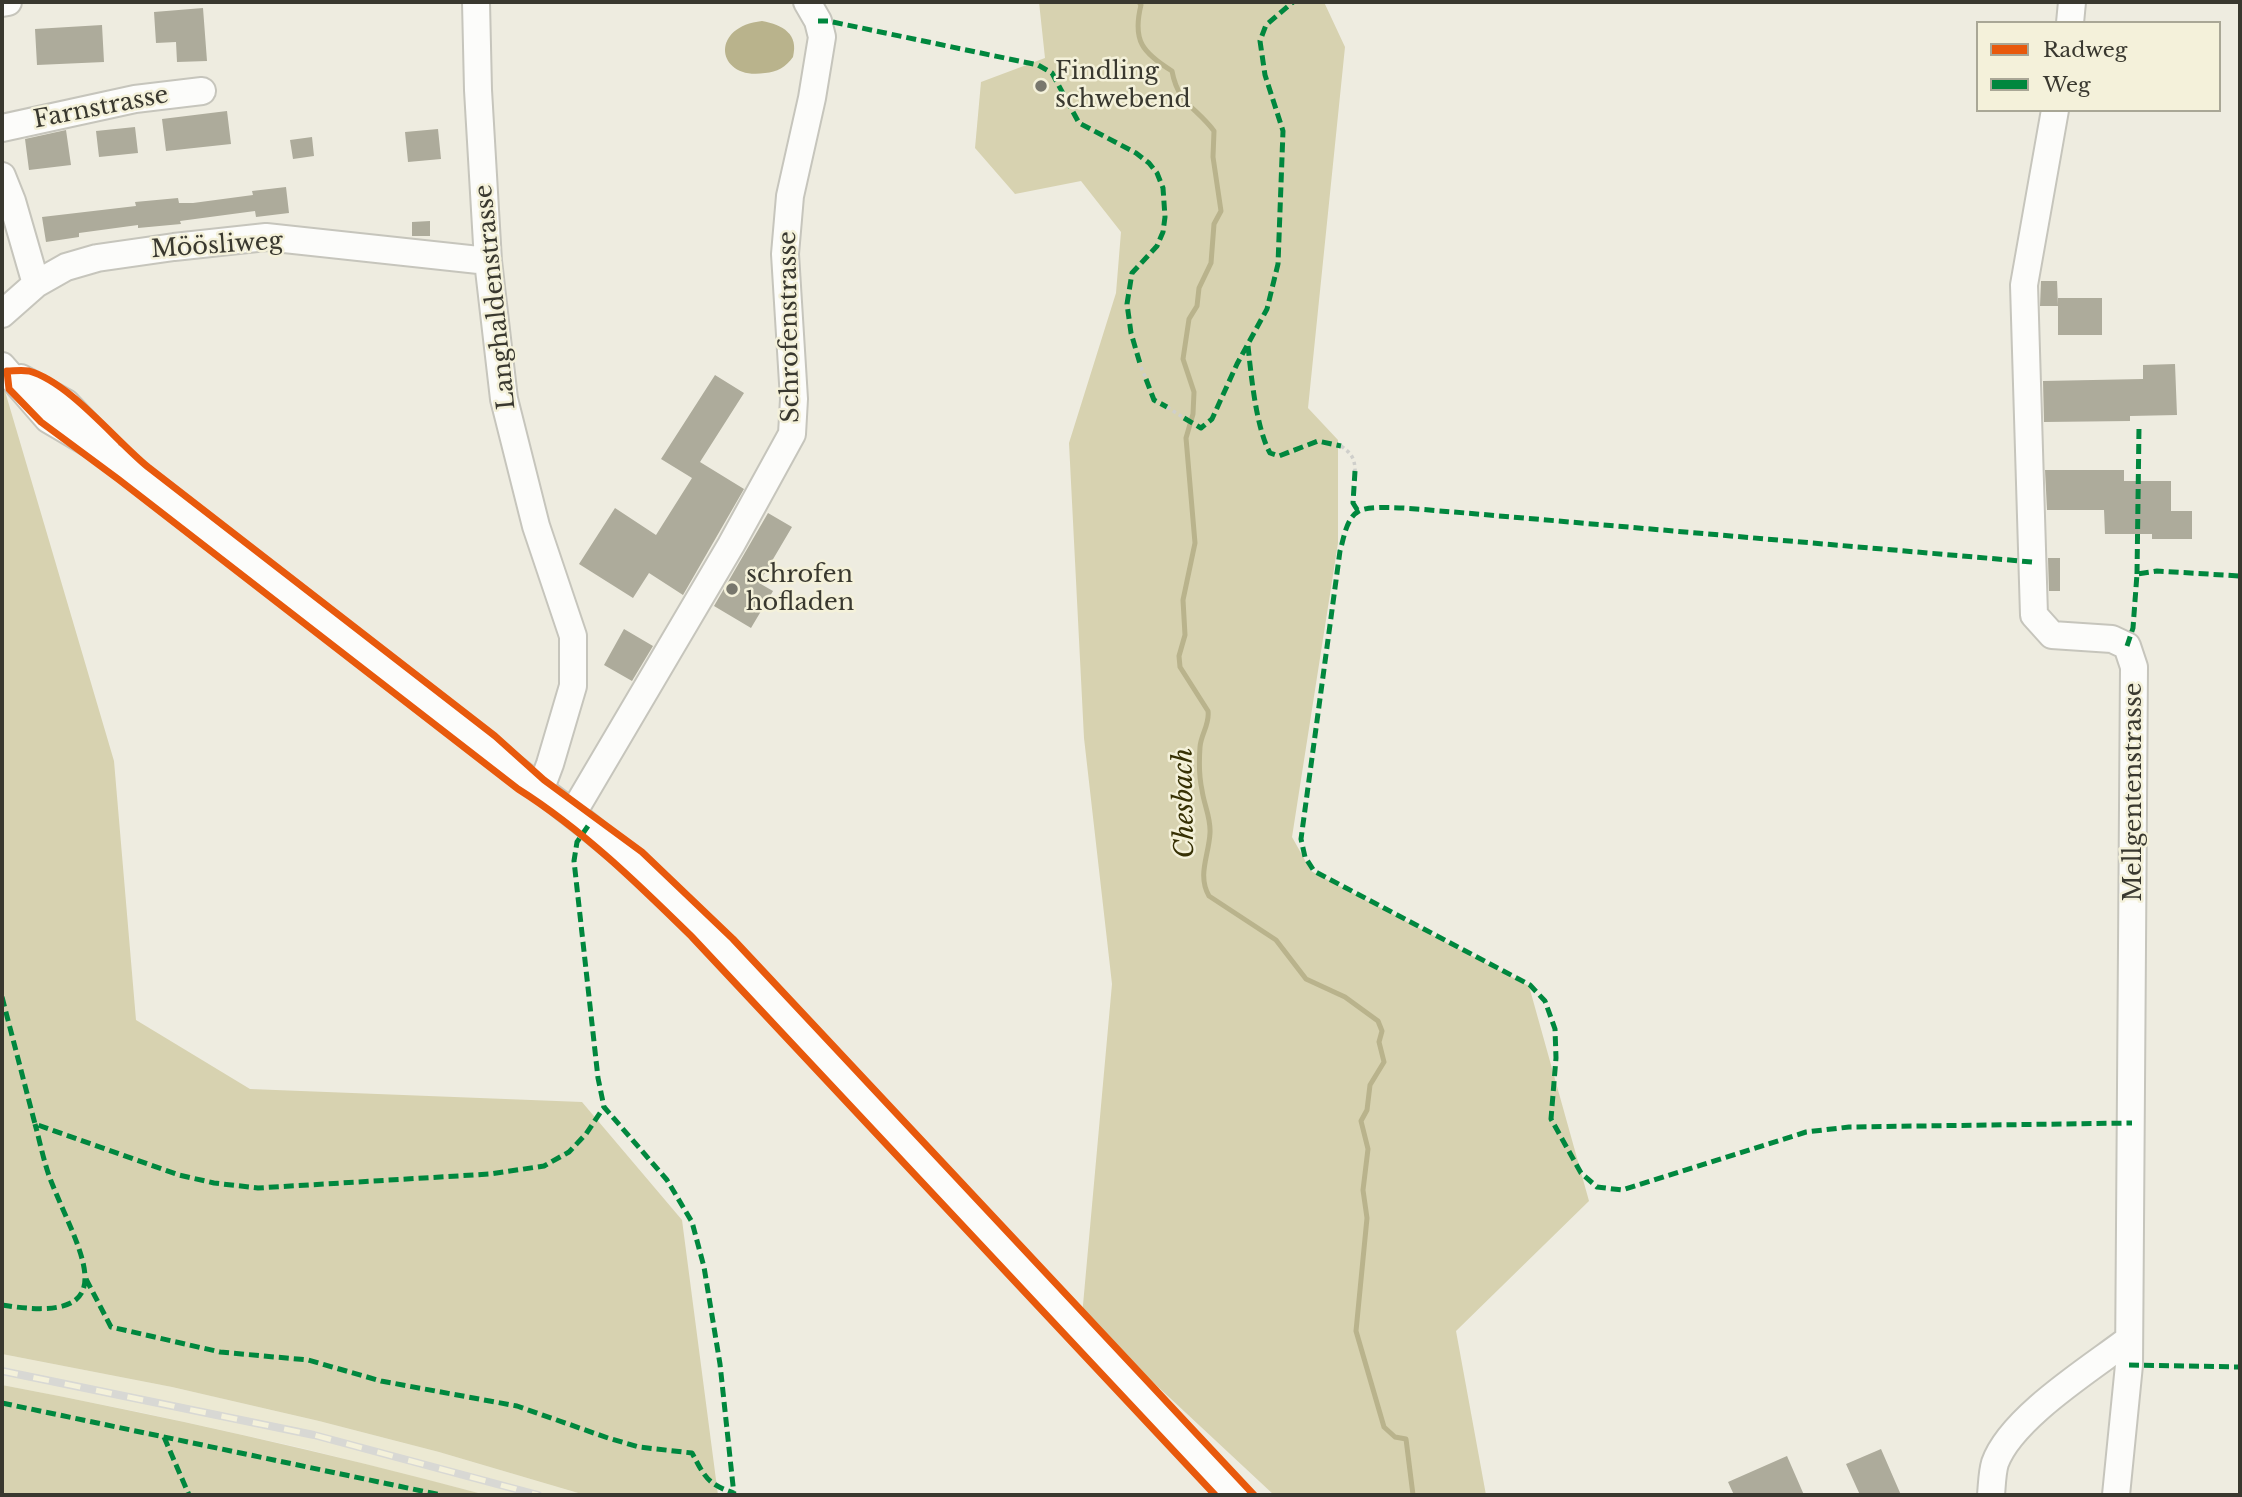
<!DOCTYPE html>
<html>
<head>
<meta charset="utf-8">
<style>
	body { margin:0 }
	#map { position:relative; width:2242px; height:1497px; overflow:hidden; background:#eeece0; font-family:"Libre Baskerville",serif }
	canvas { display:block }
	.frame { position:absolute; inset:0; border:4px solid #39382f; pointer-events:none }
	.legend { position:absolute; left:1976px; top:21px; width:245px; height:91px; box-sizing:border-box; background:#f4f1da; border:2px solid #a9a796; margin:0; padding:9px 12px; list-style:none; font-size:21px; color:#39382f }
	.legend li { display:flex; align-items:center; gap:14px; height:35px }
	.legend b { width:35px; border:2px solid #a9a796 }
</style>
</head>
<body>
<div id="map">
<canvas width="2242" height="1497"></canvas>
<div class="frame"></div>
<ul class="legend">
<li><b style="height:9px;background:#e8590c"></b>Radweg</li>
<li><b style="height:9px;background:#00873e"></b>Weg</li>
</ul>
</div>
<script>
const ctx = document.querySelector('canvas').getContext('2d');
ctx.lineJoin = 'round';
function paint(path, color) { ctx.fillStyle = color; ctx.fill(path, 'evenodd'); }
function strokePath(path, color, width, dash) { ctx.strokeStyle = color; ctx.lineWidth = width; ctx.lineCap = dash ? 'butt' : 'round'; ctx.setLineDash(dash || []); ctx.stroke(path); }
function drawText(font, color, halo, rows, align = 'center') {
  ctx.font = font + ' "Libre Baskerville",serif'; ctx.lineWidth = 5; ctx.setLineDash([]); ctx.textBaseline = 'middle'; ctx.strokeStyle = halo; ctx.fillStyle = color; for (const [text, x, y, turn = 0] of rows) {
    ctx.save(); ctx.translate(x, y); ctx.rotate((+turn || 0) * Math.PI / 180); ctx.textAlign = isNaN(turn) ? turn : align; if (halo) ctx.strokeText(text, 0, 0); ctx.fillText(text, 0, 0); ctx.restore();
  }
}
const built = new Path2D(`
	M2 1354 172 1387 319 1421 439 1452 585 1495H486L302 1448 139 1412 2 1385Z`);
const forest = new Path2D(`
	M1039 2H1324L1345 47 1308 408 1338 440V543L1292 837 1311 871 1529 986 1589 1201 1456 1331 1486 1495H1274L1082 1316 1112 984 1084 738 1069 443 1116 293 1121 232 1081 181 1015 194 975 148 981 82 1045 58Z
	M2 381 114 761 136 1020 250 1089 582 1102 682 1220 718 1495H585L439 1452 319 1421 172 1387 2 1354Z
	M2 1385C164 1416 326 1452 486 1495H2Z`);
const water = new Path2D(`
	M762 21C783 25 799 34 793 57 786 67 777 72 765 73 717 81 708 27 762 21Z`);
const stream = new Path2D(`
	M1139 2 1141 5C1132 41 1143 53 1172 71 1178 104 1196 107 1214 131L1213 157 1221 211 1214 224 1211 263 1199 288 1197 306 1189 319 1183 359 1194 392 1193 414 1186 438 1195 543 1183 600 1185 635 1179 656 1180 667 1208 711C1210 724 1201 734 1200 747 1199 761 1199 777 1202 790 1204 805 1211 818 1210 833 1209 855 1197 875 1209 896L1276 940 1306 979 1345 997 1378 1021 1382 1031 1379 1042 1384 1062 1370 1085 1367 1110 1361 1121 1368 1149 1363 1190 1367 1218 1356 1331 1384 1427 1395 1437 1406 1439 1413 1495`);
const building = new Path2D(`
	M203 8 207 61 177 62 176 42 156 43 154 12Z
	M102 25 104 62 37 65 35 29Z
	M227 111 231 144 166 151 162 119Z
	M135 127 138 153 99 157 96 131Z
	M438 129 441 159 408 162 405 132Z
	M66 130 71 165 29 170 25 139Z
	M312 137 314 156 293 159 290 140Z
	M286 187 289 213 256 217 255 211 180 221 181 224 138 228V225L79 233V237L46 242 42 217 136 206 135 202 178 198 179 203H193L253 195 252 191Z
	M430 221V236H412V222Z
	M2041 281H2057L2058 306H2040Z
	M2058 298H2102V335H2058Z
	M2175 364 2177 415 2130 416V421L2044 422 2043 381 2143 379V365Z
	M715 375 744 393 700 462 744 489 683 595 649 573 633 598 579 564 615 508 656 535 692 478 661 459Z
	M2045 470H2124V481H2171V511H2192V539H2152V534H2105L2104 510H2047Z
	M768 513 792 527 759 583 773 591 751 628 714 606Z
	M2048 558H2060V591H2049Z
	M624 629 653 646 632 681 604 665Z
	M1881 1449 1901 1495H1860L1846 1464Z
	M1787 1456 1804 1495H1734L1728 1482Z`);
const path = new Path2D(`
	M1141 367 1146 379
	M1167 407 1184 418
	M1341 446C1351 453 1355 458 1355 471`);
const minor = new Path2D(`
	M476 2 478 90 488 261 504 399 536 526 573 636V686L550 764 544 780 539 788
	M2 3 8 2
	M2070 23 2072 2
	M2055 110 2024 285 2034 615 2052 635 2112 639 2127 646 2134 667 2129 1365 2116 1495
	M2 128 135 99 202 91
	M2 176 12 201 36 284
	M2 314 36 284 66 267 97 258 174 247 266 237 488 261
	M2 366 48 419 116 459 588 826 657 883 729 954 1234 1495
	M21 378 66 403 105 444
	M573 813 731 545 792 434 794 399 785 254 790 196 812 98 822 37 818 21 807 2
	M1991 1495C1992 1485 1992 1473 1995 1463 2011 1418 2090 1369 2128 1340`);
const rail = new Path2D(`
	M2 1371 314 1435 538 1495`);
const quiet = new Path2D(`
	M818 21H828L1038 65 1052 73 1079 123 1136 153 1149 163 1157 173 1163 188 1165 217 1163 232 1157 246 1132 273 1127 304 1131 333 1141 367
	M1248 346C1251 374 1256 428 1270 453L1279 456 1318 441 1341 446
	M1146 379 1154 400 1167 407
	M1184 418 1201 428 1212 419 1237 364 1267 309 1278 264 1283 131 1265 75 1260 41 1266 25 1293 2
	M1355 471 1353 503 1358 511
	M2032 562 1454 512C1434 511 1374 503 1359 511 1346 518 1344 538 1340 551L1301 839 1305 857 1314 871 1530 985 1545 1001 1555 1029 1556 1058 1551 1119 1581 1173 1597 1187 1622 1190 1806 1132 1849 1127 2132 1123
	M2137 574 2139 427
	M2127 646 2133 628 2137 574 2157 571 2240 576
	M588 826 577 842 574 861 598 1078 604 1107 667 1180 692 1222 704 1267 720 1364 734 1495
	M2 997 35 1124 179 1175 214 1183 258 1188 490 1174 544 1166 569 1152 586 1134 604 1107
	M86 1279 111 1327 220 1352 308 1360 381 1381 517 1406 608 1438 639 1447 692 1453C705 1477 707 1484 734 1493
	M2 1305C130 1326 79 1252 51 1181 44 1163 40 1142 35 1124
	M2129 1365 2240 1367
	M2 1403 441 1495
	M164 1437 189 1495`);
const cycleway = new Path2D(`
	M7 371C13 371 22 370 29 371 69 382 115 440 148 467L495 736 544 780 642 852 733 939 1254 1495
	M7 371 9 389 41 422 118 479 518 789C583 830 638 884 692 937L1215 1495`);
const markers = [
	[1041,86,7,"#78776d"],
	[732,589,7,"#78776d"]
];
const poiNames = [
	["Findling",1055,72],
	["schwebend",1055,100],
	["schrofen",746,575],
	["hofladen",746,603]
];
const streetNames = [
	["Farnstrasse",101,108,-11],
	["Möösliweg",217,246,-4],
	["Langhaldenstrasse",496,297,-96],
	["Schrofenstrasse",790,327,-91],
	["Mellgentenstrasse",2134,792,-90]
];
const waterNames = [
	["Chesbach",1185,803,-91]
];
paint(built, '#ece9d3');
paint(forest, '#d7d2b0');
paint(water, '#b9b38c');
strokePath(stream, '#b9b38c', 5);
paint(building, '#adab9b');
strokePath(minor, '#c6c5bc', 30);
strokePath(path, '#cfcfcb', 3.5, [3.5, 3.5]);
strokePath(minor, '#fcfcfa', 26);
strokePath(rail, '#d8d8d4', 8);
strokePath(rail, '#f4f1da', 5, [16]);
strokePath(quiet, '#00873e', 5, [10, 5]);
strokePath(cycleway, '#e8590c', 7);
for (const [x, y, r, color] of markers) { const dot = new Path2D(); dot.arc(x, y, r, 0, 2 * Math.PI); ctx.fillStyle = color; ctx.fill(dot); strokePath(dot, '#f4f1da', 2.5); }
drawText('24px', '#39382f', '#f4f1da', poiNames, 'left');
drawText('24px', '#39382f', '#f4f1da', streetNames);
drawText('italic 26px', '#363004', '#f4f1da', waterNames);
</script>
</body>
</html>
